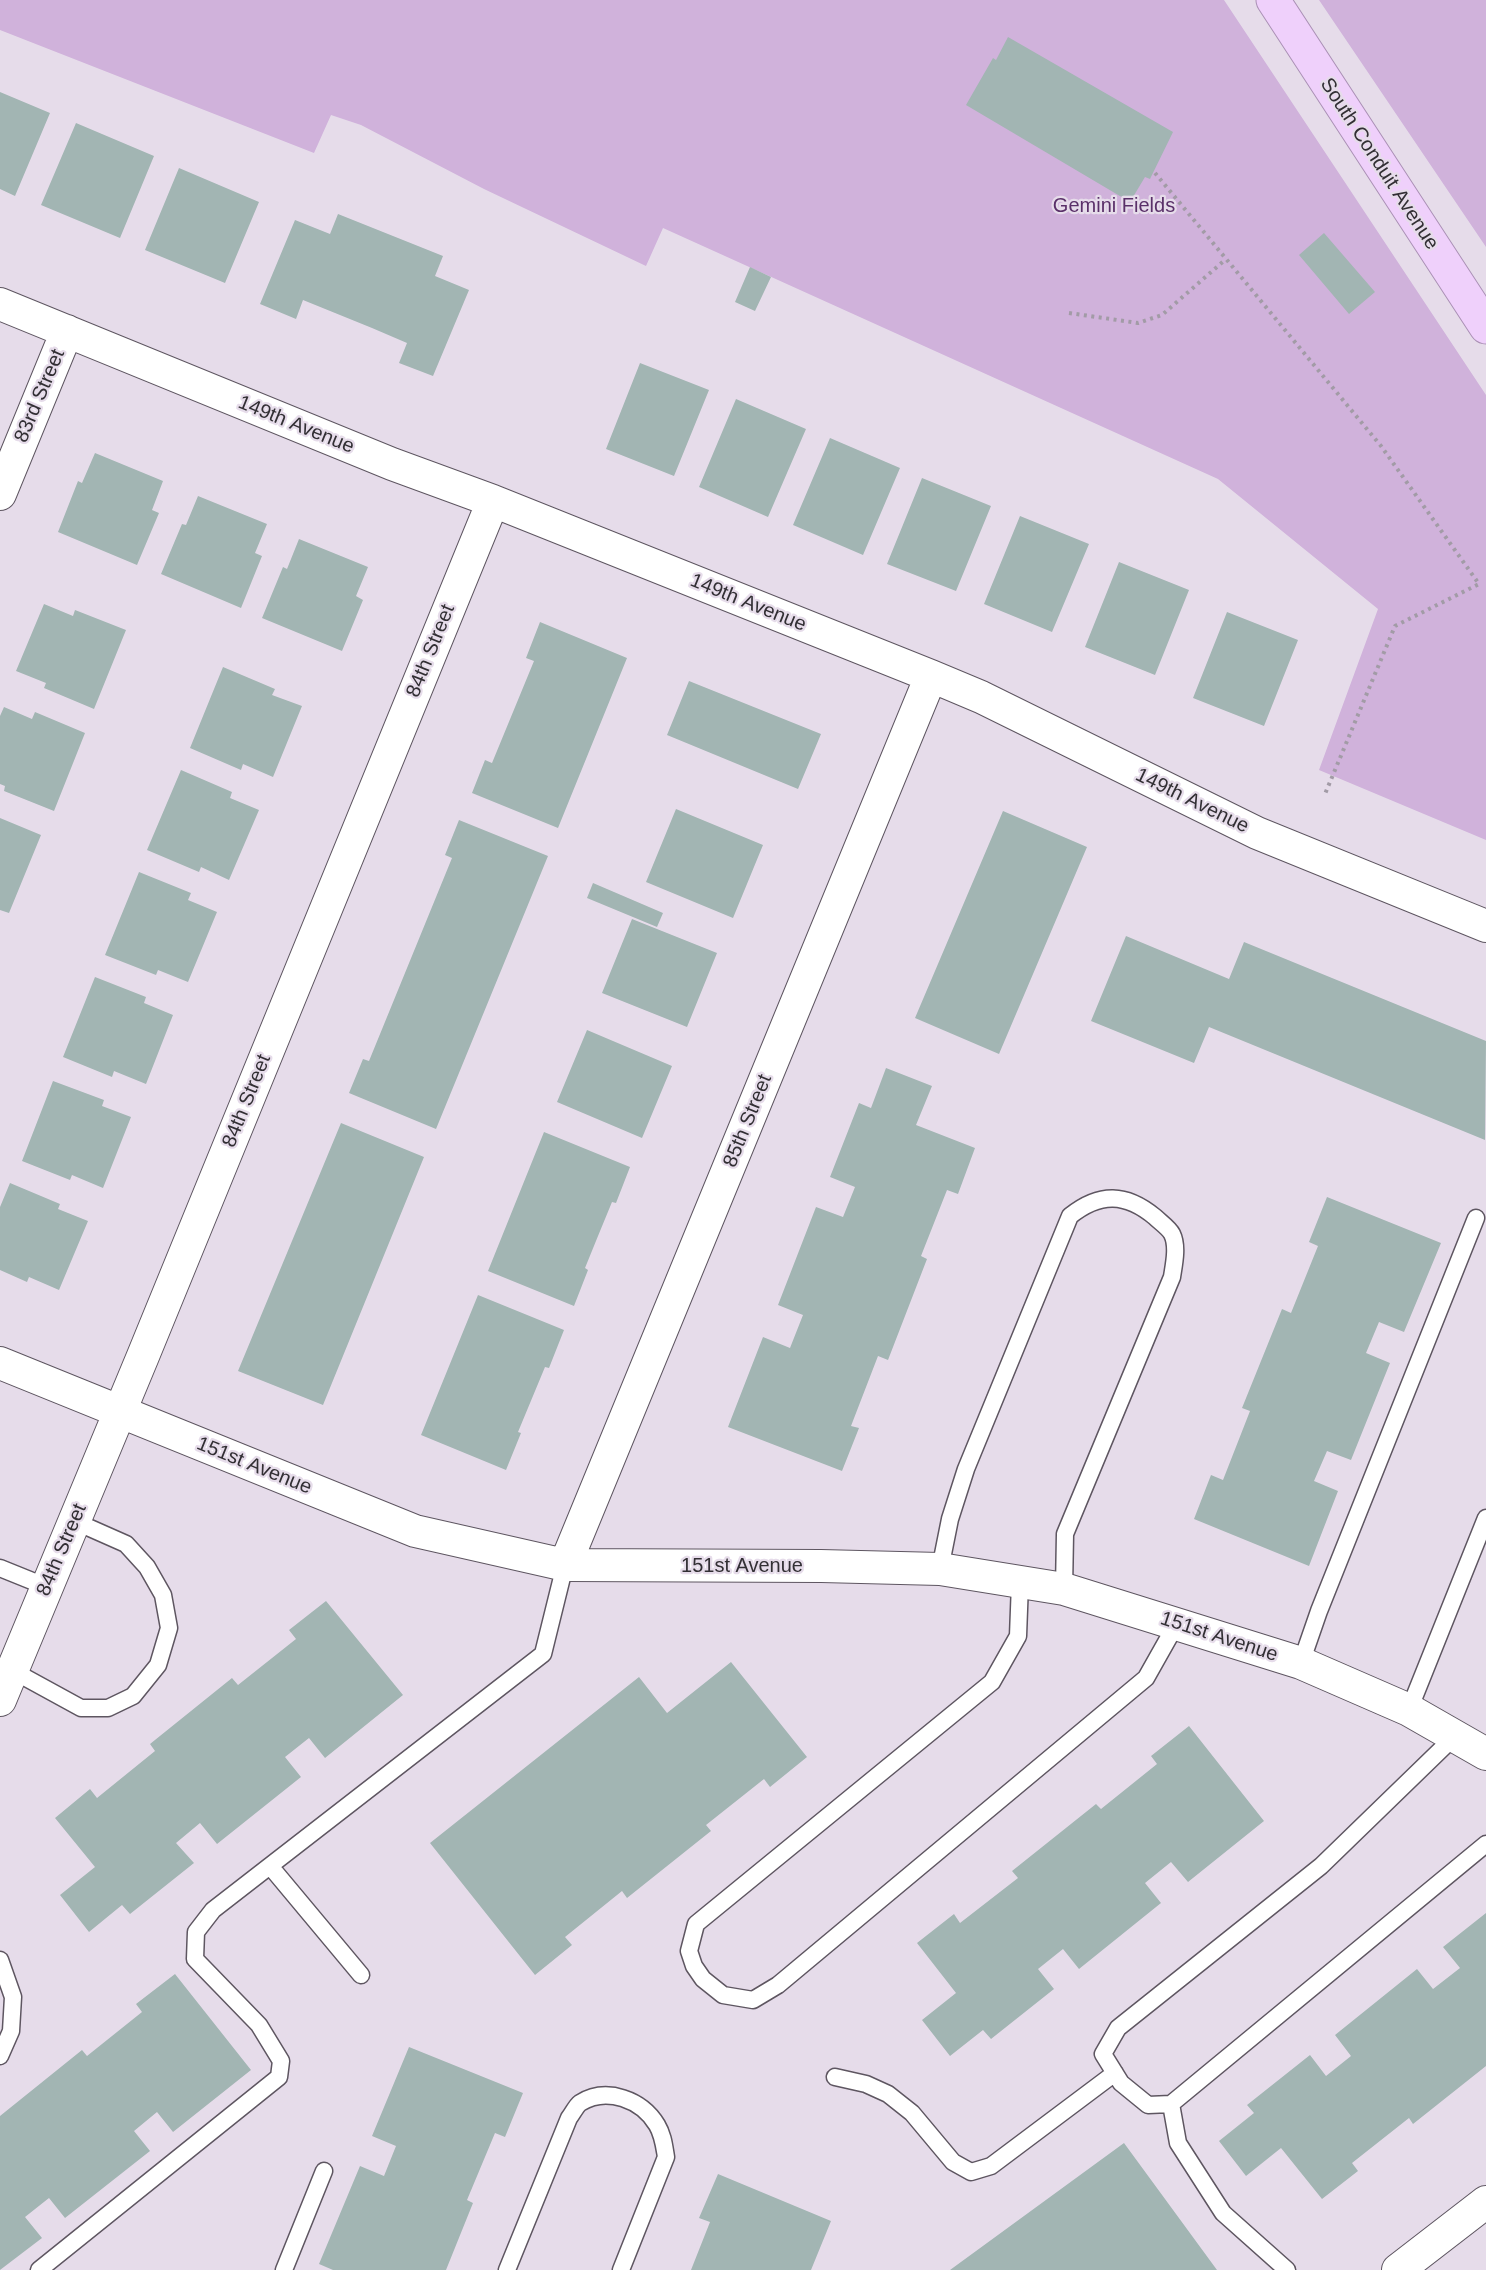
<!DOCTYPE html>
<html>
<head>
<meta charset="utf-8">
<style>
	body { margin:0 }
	canvas { display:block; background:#e6dcea }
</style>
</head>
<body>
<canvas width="1486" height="2270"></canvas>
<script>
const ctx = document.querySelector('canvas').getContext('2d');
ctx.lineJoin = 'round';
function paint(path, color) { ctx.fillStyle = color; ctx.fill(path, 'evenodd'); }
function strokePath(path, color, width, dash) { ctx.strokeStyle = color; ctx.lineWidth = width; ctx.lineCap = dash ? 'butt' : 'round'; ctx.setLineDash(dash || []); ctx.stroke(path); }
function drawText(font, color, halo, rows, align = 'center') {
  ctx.font = font + ' Arial,sans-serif'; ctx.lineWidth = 4.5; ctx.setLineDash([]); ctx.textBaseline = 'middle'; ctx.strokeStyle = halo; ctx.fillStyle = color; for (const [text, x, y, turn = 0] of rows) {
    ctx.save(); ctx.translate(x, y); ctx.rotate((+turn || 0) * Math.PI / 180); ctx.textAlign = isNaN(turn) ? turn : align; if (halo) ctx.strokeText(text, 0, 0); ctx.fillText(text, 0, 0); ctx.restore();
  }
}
const green = new Path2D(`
	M0 0H1224L1486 395V840L1319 770 1378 609 1218 479 663 228 646 266 484 189 361 125 331 115 314 153 0 30Z
	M1319 0H1486V247Z`);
const building = new Path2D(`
	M1008 37 1173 132 1150 179 1145 177 1130 202 966 105 993 58 996 60Z
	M0 92 50 113 15 196 0 189Z
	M76 123 154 156 120 238 41 205Z
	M179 168 259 202 225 283 145 250Z
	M338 214 443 256 435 276 469 290 433 376 399 363 407 343 372 328 303 300 296 319 260 304 295 220 330 234Z
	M1324 233 1375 292 1349 314 1299 255Z
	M750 267 771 277 755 311 735 302Z
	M640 363 709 390 674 476 606 449Z
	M736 399 806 429 768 517 699 487Z
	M830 438 900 468 863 555 793 525Z
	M95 453 163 481 152 510 159 513 137 565 58 532 78 481 82 483Z
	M922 478 991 506 956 591 887 564Z
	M198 496 267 524 255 553 262 556 241 608 161 574 182 524 186 525Z
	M1020 516 1089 544 1052 632 984 604Z
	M299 539 368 567 356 596 363 600 342 651 262 618 283 567 287 569Z
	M1119 562 1189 590 1155 675 1085 647Z
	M44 604 73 616 75 610 126 630 94 709 44 688 46 683 16 671Z
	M1227 612 1298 640 1264 726 1193 698Z
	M540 622 627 658 558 828 472 793 485 760 492 763 534 661 526 658Z
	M223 667 275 689 272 695 302 706 273 777 243 764 241 770 190 748Z
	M689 681 821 734 798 789 667 735Z
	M4 707 32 719 35 712 85 733 54 811 4 791 5 786 0 784V716Z
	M181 770 232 792 230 798 259 810 229 880 201 867 199 872 147 850Z
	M676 809 763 845 733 918 646 882Z
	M1003 811 1087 847 999 1054 915 1018Z
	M0 818 41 835 9 913 0 910Z
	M459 820 548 856 436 1129 349 1093 363 1059 369 1061 452 858 445 855Z
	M139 872 191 893 188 900 217 912 188 982 158 970 156 975 105 955Z
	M593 883 663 913 657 927 587 898Z
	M632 919 717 953 687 1027 602 993Z
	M1126 936 1229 979 1244 942 1486 1041 1485 1140 1209 1027 1194 1063 1091 1021Z
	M95 977 146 997 144 1003 173 1015 146 1084 114 1071 112 1077 63 1057Z
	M587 1030 672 1066 642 1138 557 1102Z
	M886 1068 932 1086 916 1125 975 1148 958 1194 947 1190 921 1256 927 1259 888 1360 878 1356 851 1426 859 1428 842 1471 728 1427 763 1337 790 1348 803 1315 778 1305 816 1207 843 1217 855 1187 830 1177 859 1103 871 1108Z
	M53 1081 104 1100 102 1106 131 1117 103 1188 72 1175 70 1180 22 1161Z
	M341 1123 424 1157 323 1405 238 1371Z
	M544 1132 630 1167 616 1203 612 1202 598 1236 585 1268 588 1270 574 1306 488 1271Z
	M10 1183 60 1204 58 1209 88 1221 59 1290 29 1277 27 1282 0 1270V1207Z
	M1327 1197 1441 1243 1404 1332 1379 1322 1366 1353 1390 1363 1351 1460 1327 1451 1314 1481 1338 1491 1309 1566 1194 1519 1211 1475 1223 1480 1250 1411 1242 1408 1282 1309 1291 1313 1318 1246 1309 1242Z
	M478 1295 564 1330 549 1368 545 1367 518 1432 521 1433 506 1470 421 1435Z
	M326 1601 403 1695 325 1758 309 1738 285 1757 301 1777 217 1844 200 1823 176 1843 194 1863 130 1914 122 1905 89 1932 60 1895 95 1867 55 1818 90 1789 97 1798 155 1751 150 1744 232 1678 238 1685 296 1639 289 1630Z
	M731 1662 807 1757 770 1787 764 1779 706 1825 711 1831 627 1898 622 1891 565 1937 572 1945 535 1975 430 1843 639 1677 667 1713Z
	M1189 1726 1264 1821 1188 1882 1171 1862 1145 1883 1161 1903 1079 1969 1063 1949 1038 1969 1054 1989 991 2039 983 2030 950 2056 922 2020 956 1993 917 1943 954 1914 960 1923 1018 1878 1012 1871 1096 1804 1101 1809 1157 1764 1151 1756Z
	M1486 1913V2066L1413 2124 1409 2118 1352 2163 1358 2171 1322 2199 1281 2148 1246 2176 1219 2141 1254 2113 1247 2105 1310 2055 1326 2076 1351 2056 1335 2035 1417 1969 1433 1989 1460 1968 1443 1947Z
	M175 1974 251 2070 173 2132 157 2112 134 2131 150 2151 65 2218 49 2198 25 2217 42 2238 0 2270V2116L82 2050 87 2056 142 2012 136 2004Z
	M409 2047 523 2093 505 2137 495 2133 467 2200 473 2203 446 2270H333L319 2264 360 2166 384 2176 396 2146 372 2136Z
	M1124 2143 1217 2270H950Z
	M718 2174 831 2221 811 2270H691L710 2222 699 2218Z`);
const path = new Path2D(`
	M1155 173 1381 446 1479 584 1395 626 1325 794
	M1069 313 1138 323 1162 315 1226 259`);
const service = new Path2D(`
	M0 1568 47 1587
	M940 1569 950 1519 966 1469 1070 1216C1100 1192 1126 1193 1155 1217 1160 1222 1169 1228 1172 1234 1178 1246 1174 1264 1172 1277L1065 1534 1064 1589
	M1020 1583 1018 1636 992 1682 696 1924 689 1951 694 1966 703 1979 723 1995 753 2000 778 1985 1146 1678 1177 1623
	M1301 1663 1319 1611 1476 1218
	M6 1667 81 1708H108L133 1696 158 1665 169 1628 163 1595 147 1567 126 1544 74 1521
	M1409 1710 1486 1518
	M1455 1736 1321 1866 1118 2028 1103 2054 1121 2083 1148 2105 1171 2104 1486 1844
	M270 1866 361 1975
	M0 1960 13 1997 11 2031 0 2056
	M835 2077 866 2084 888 2094 912 2113 953 2162 971 2172 991 2166 1115 2073
	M1171 2104 1178 2143 1223 2213 1287 2270
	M39 2270 279 2077 281 2061 259 2025 195 1959 196 1932 213 1910 543 1654 565 1565
	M284 2270 324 2171
	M507 2270 569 2118C573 2113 576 2106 580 2103 607 2086 642 2100 657 2125 663 2135 664 2145 666 2157L621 2270`);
const minor = new Path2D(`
	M0 304 392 464 493 501 931 676 981 697 1257 833 1486 926
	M0 494 67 331
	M0 1363 415 1531 565 1565 821 1566 940 1569 1064 1589 1301 1663 1409 1710 1486 1754
	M565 1565 931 676
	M0 1700 143 1356 493 501
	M1398 2270 1486 2202`);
const trunk = new Path2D(`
	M1273 0 1486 327`);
const streetNames = [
	["South Conduit Avenue",1379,164,57],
	["83rd Street",40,396,-67],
	["149th Avenue",296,425,22],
	["149th Avenue",748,603,22],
	["84th Street",431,651,-68],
	["149th Avenue",1192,801,26],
	["84th Street",247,1101,-68],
	["85th Street",748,1121,-68],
	["151st Avenue",254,1466,22],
	["84th Street",62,1550,-67],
	["151st Avenue",742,1566],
	["151st Avenue",1219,1637,18]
];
const parkNames = [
	["Gemini Fields",1114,206]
];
paint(green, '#d0b2db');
paint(building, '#a2b5b3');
strokePath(service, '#5e5661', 19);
strokePath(minor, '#5e5661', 34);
strokePath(trunk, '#aa90b5', 35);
strokePath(path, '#a29ba6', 4, [3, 4.5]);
strokePath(service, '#fff', 16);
strokePath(minor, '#fff', 32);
strokePath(trunk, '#efd0fb', 33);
drawText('20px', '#322f34', '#e6dcea', streetNames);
drawText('20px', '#5a3069', '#e6dcea', parkNames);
</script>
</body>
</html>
